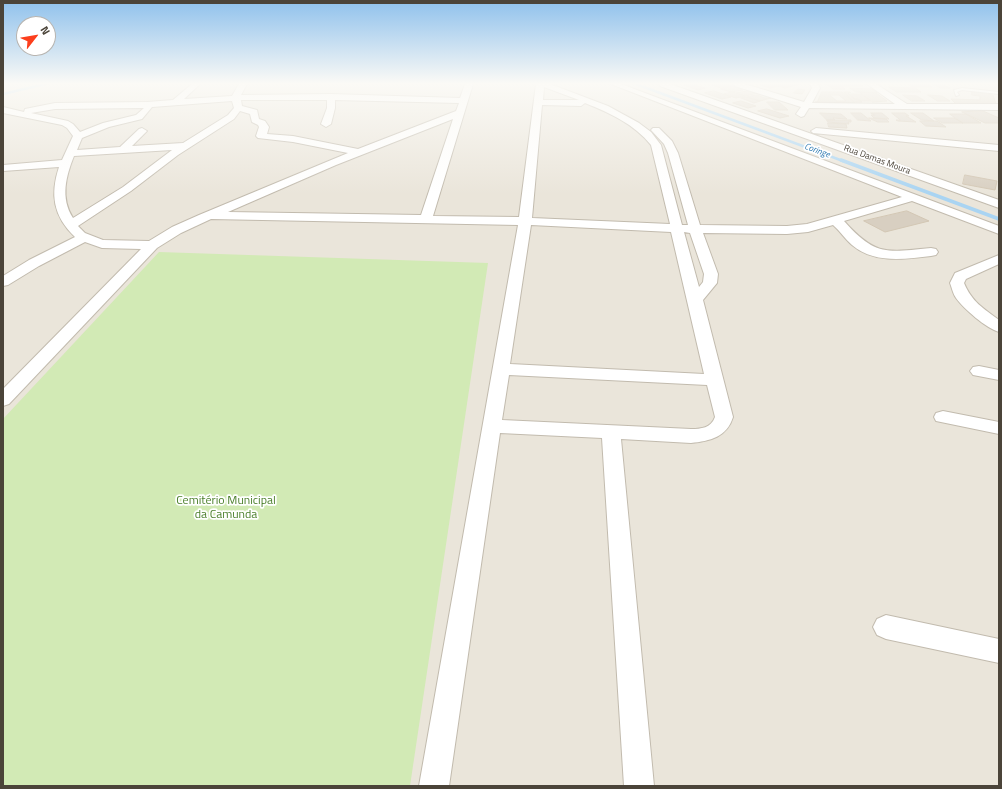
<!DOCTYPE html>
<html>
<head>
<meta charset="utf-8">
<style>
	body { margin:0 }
	#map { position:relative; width:1002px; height:789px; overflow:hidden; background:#f6f3ec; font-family:"Titillium Web",sans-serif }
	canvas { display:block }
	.frame { position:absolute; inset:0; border:4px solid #4b4439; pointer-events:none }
	.north { position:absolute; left:16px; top:16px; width:40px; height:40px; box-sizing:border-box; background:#fff; border:1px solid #b7b4b0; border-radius:50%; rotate:59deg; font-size:11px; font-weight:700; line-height:16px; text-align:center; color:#4b4439 }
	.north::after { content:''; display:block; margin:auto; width:14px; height:18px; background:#fc3f1d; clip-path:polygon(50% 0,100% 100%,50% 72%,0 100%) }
</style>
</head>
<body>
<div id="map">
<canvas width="1002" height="789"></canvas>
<div class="frame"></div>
<div class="north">N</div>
</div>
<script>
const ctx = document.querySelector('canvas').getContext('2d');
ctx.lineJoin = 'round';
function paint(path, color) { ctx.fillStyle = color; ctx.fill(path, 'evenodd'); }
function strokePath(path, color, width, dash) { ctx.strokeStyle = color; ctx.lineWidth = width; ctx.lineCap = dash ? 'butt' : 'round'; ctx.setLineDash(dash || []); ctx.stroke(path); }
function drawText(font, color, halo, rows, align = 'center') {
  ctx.font = font + ' "Titillium Web",sans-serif'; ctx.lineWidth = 3.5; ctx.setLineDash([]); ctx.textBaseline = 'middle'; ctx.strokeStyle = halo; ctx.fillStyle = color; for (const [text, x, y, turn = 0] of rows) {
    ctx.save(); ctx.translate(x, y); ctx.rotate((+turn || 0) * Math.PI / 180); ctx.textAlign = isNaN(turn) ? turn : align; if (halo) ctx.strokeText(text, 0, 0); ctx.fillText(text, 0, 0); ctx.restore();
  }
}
const residential = new Path2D(`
	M3 84H999V786H3Z`);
const green = new Path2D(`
	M159 252 488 263 410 786H3V419Z`);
const streamFar1 = new Path2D(`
	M636 84 843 161
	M3 94 45 84`);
const stream = new Path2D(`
	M841 160 999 219`);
const building = new Path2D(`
	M691 84 705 88 698 90 684 85Z
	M719 84H725L732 86 721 88 712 85Z
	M770 84 779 86 770 88 761 85Z
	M779 84H800L785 88 778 86 783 85Z
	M826 84H838L845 89H834Z
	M839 84H860L863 86H842Z
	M909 84H928L932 87H912Z
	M933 84H941L950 88H941Z
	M734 86 743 90 731 92 721 89Z
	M889 87 915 88 921 92H897Z
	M850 88 872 89 877 93 856 92Z
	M798 89 805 90 802 94 794 93Z
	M714 91 731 97 722 99 705 93Z
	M748 91 758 93 745 96 737 93Z
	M733 92 745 96 736 98 724 94Z
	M822 92H842L855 103 815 102H817Z
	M844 92H850L851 93H848L854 99H858L862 102H855Z
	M860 92 876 93 887 101 873 102Z
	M972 92 993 95 996 104H956L951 99 980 100V96L972 95Z
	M851 94H861L871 101H862L855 99Z
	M757 95 765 98H771L760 101 747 97Z
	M830 95H839L846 101H837Z
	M903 95 917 96 925 101H912Z
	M928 95 942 96 950 101H938Z
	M746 97 760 101 754 103 741 98Z
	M741 101 756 106 748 108 733 103Z
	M767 102H779L788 110H775Z
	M767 109 789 116 780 118 758 111Z
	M983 111 999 118V123H985L962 112Z
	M820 113 841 114 847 119 833 118 835 120H827Z
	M851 113H861L871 121 858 120Z
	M871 113H882L889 119 874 118 871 115H874Z
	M892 113H905L909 116H906L916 122 898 121 896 120H900Z
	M911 113H923L934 121 922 120Z
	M950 114H966L981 123H963Z
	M869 118 886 119 889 122H878Z
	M934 118H954L963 123H943Z
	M827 120H851V122H848L849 124 828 122Z
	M920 121H937L946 127 926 126Z
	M828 123 846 124 847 128 829 127Z
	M965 175 997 181 995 190 963 184Z
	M907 211 929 221 885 232 864 221Z`);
const service = new Path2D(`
	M962 88 999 92V94L962 90 957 92 959 95 956 96 954 90Z`);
const minor = new Path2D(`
	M192 84H200L184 99 232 96 239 84H247L241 95 331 94 460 98 465 84H473L433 216 519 217 536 84H550L608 106 639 123 651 132 661 145 682 225H688L668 153 664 144 651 130 653 128H659L672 141 678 153 700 225 787 226 807 224 902 197 611 84H621L999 226V234L912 201 844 221C876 257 887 252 931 248L936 249 938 252 936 255 931 256C905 259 874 264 852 245 845 239 840 231 833 225L808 232 787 234 703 233 718 274 717 283 703 300 733 417C727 437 710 441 691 443L621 439 654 786H624L602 438 500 433 449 786H419L518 225 211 219 181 233 157 248 9 404 3 406V389L141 249 102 248 85 242 39 266 8 285 3 286V276L29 260 75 237C53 216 50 194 59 167L3 171V165L62 160 73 136 67 128 62 125 3 113V107L24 112 25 109 55 103 147 102 173 100ZM544 87 579 100H543ZM241 100H327V108L321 124 326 127 331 124 335 108V100L459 103 456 111 358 149 293 136 267 134 269 127 265 121 259 119 257 110 242 106ZM232 101 234 108 228 115 183 143 132 146 147 131 142 128 139 129 120 147 77 150 82 138 109 127 142 119 152 107ZM585 103C610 113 634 124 651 145L670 224 532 218 542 105 581 106ZM144 108 136 115 103 123 80 132 73 124 68 121 31 113 55 109ZM240 111 250 114 252 122 258 125 259 127 256 136 258 138 293 142 348 153 199 215 172 227 149 241 103 240 85 233 78 226 131 191 178 155 234 119ZM453 119 421 215 228 212 336 165ZM172 150 123 187 73 218C60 198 66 176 74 156ZM531 225 671 232 704 374 510 364ZM684 232 690 233 704 274 703 282 699 287ZM509 375 707 385 715 417C711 428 701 429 691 429L502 420Z
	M659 84H670L999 200V208L660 86Z
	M734 84H745L804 102 812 88 810 84H818L820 88 812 103 895 104 867 84H876L907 104H999V110L809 108 804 116 801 117 796 114 801 107 735 86Z
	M816 128 999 145V151L813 133 811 131Z
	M999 255V264L966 279 964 283C972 302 983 308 999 320V332C986 328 964 309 956 298 953 294 952 288 950 283L955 273Z
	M979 366 999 370V380L973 375 970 371 973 367Z
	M943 411 999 422V434L936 421 934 417 936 413Z
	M886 615 999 639V663L886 639 877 635 873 627 877 619Z`);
const farWaternames = [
	["Coringe",817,151,20]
];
const farStreetnames = [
	["Rua Damas Moura",877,160,20]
];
const nearParknames = [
	["Cemitério Municipal",226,501],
	["da Camunda",226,515]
];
paint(residential, '#eae5da');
paint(green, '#d2eab5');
strokePath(streamFar1, '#a9d4f2', 2.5);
strokePath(stream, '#a9d4f2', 3.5);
paint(building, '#d8cfc1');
strokePath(building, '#d3c7b4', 1);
strokePath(service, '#c2bbae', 2);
strokePath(minor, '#c2bbae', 2);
paint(service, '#fff');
paint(minor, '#fff');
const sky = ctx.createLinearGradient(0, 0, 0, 194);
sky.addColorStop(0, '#8fc1ec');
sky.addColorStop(0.43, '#fbfaf6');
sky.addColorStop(1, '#fbfaf600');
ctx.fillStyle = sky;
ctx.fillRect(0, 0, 1002, 194);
drawText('italic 9px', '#2e7ab2', '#fff', farWaternames);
drawText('9px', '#4b4439', '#fff', farStreetnames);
drawText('12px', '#4a7f2a', '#fff', nearParknames);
</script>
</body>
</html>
